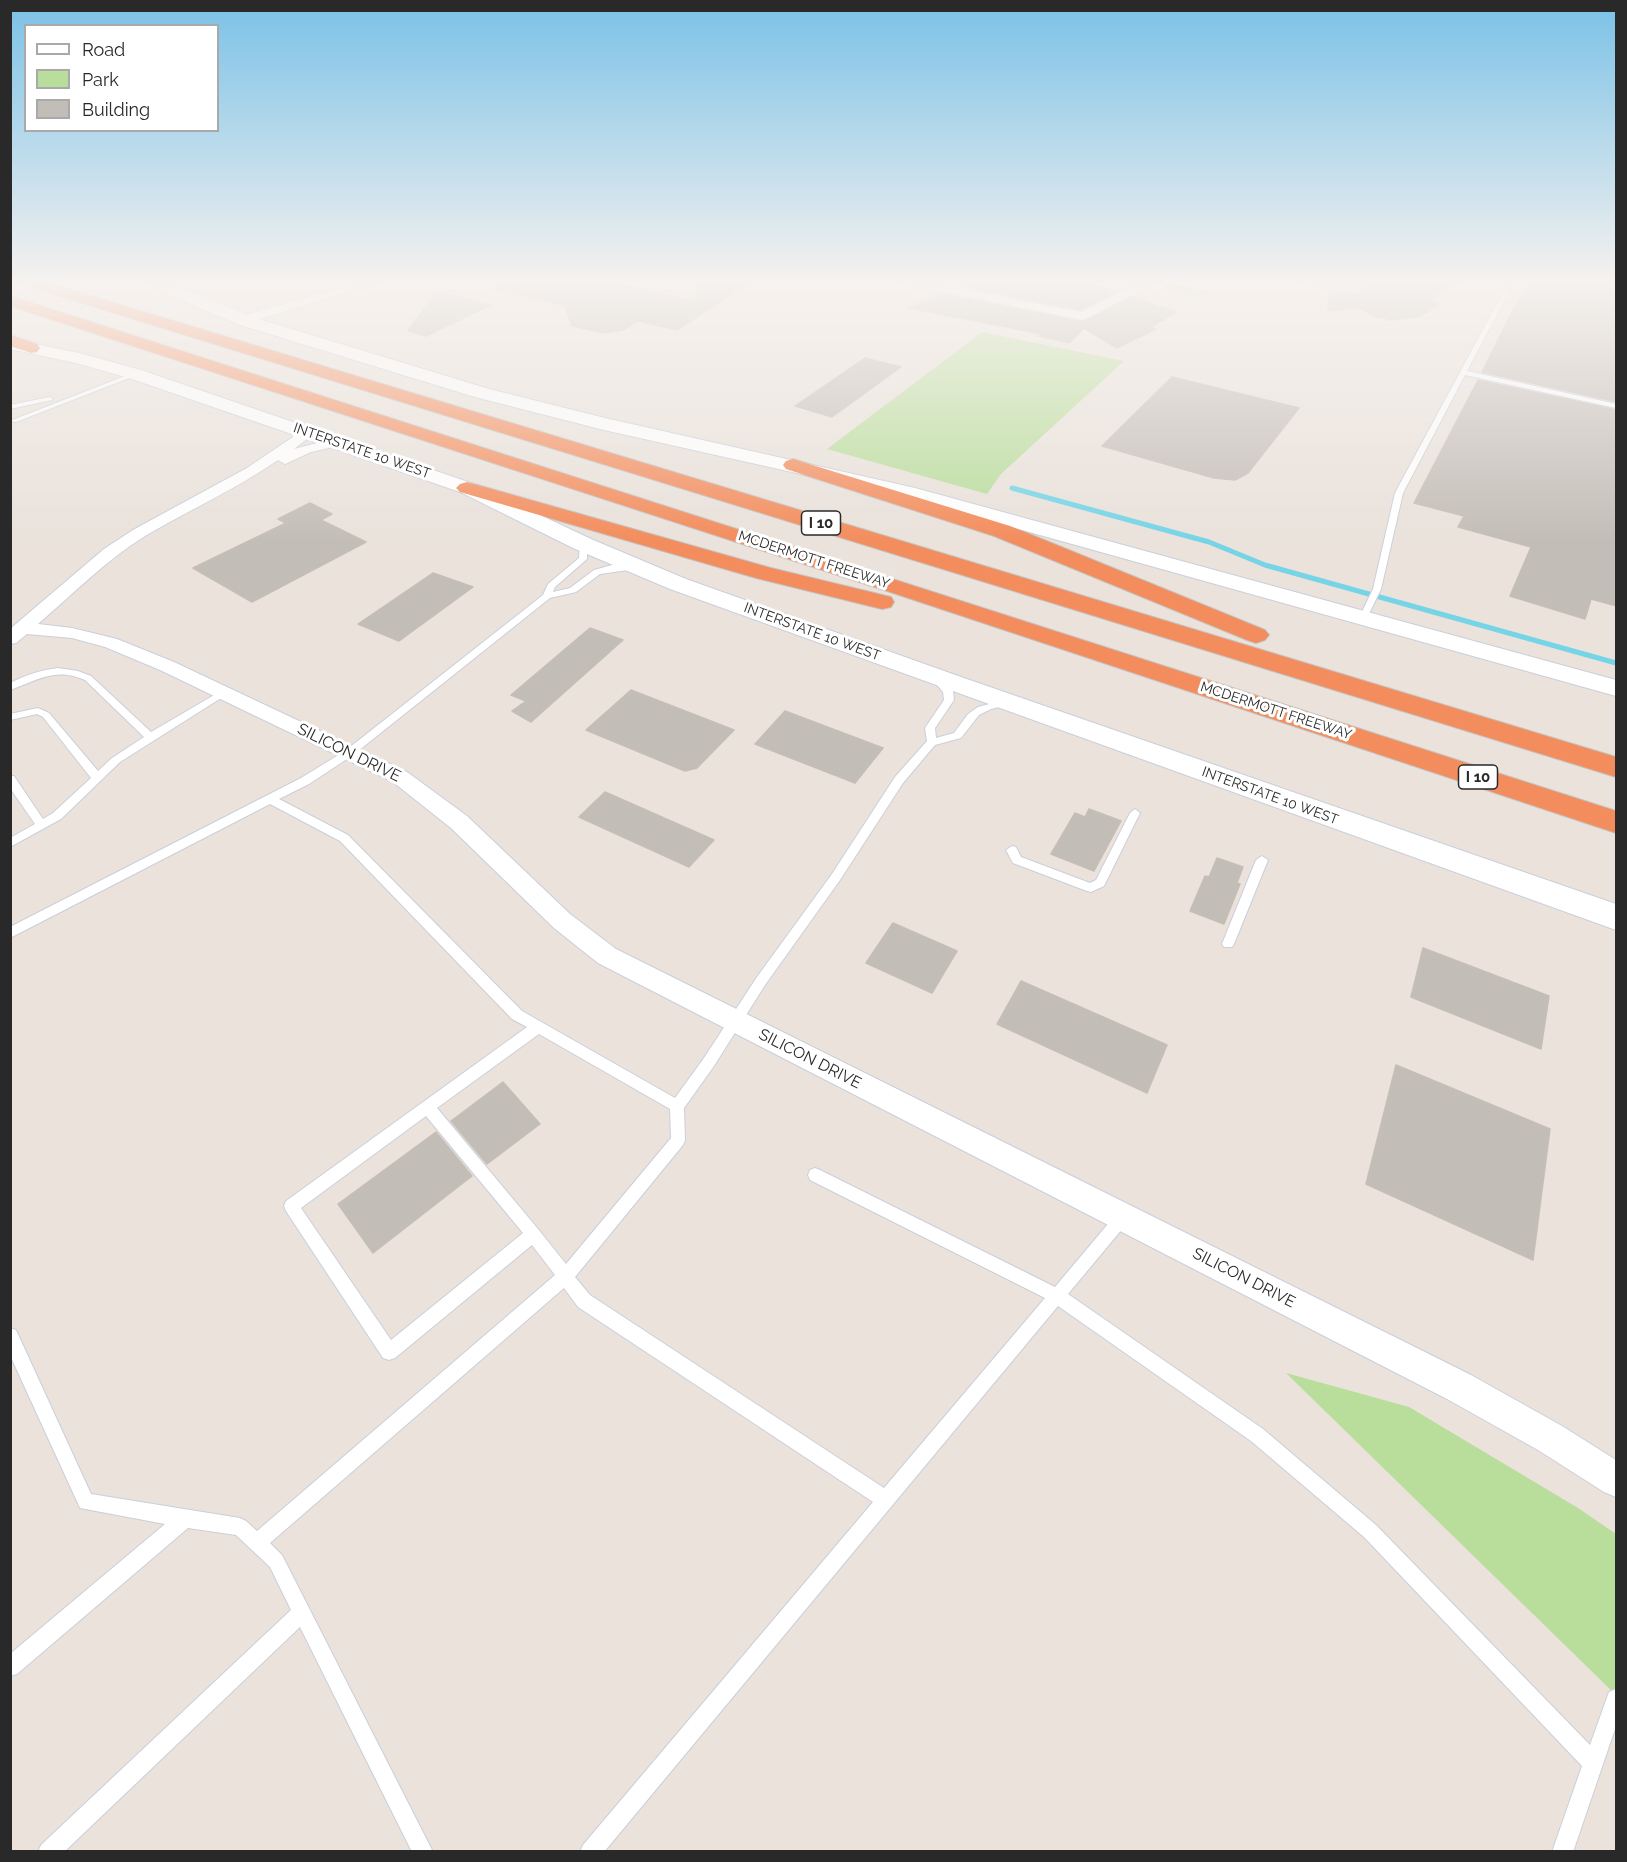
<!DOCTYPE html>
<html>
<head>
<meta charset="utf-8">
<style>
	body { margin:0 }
	#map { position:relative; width:1627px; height:1862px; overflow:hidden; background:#eae2db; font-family:Raleway,sans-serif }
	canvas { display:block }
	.frame { position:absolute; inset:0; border:12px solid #292929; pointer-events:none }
	.legend { position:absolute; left:24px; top:24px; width:195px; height:108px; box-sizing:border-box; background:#fff; border:2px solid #a9a9a9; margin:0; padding:8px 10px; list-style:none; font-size:18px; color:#292929 }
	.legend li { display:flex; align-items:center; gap:12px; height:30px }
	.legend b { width:30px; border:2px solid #a9a9a9 }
</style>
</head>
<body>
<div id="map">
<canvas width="1627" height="1862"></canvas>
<div class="frame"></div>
<ul class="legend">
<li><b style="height:8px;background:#fff"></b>Road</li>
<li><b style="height:16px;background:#b9dd9b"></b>Park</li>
<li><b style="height:16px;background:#c3bdb7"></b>Building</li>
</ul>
</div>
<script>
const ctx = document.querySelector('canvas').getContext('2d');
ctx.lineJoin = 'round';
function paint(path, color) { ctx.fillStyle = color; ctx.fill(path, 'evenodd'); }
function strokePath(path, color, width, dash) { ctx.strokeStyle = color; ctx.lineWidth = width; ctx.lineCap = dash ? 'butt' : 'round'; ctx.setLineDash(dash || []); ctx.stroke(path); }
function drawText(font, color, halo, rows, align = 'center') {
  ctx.font = font + ' Raleway,sans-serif'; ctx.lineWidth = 6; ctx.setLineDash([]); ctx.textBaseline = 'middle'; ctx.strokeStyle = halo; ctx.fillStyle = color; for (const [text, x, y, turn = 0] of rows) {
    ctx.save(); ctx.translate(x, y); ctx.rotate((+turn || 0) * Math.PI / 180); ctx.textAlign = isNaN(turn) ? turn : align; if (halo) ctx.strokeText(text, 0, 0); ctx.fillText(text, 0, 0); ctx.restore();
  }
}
const green = new Path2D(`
	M1171 283 1210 292C1195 303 1178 293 1163 287Z
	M982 332 1124 361 1001 474 987 494 827 449Z
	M1286 1373 1409 1407 1578 1508 1616 1534V1695Z`);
const stream = new Path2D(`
	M1012 488 1209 542 1265 565 1616 663`);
const building = new Path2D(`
	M497 281H604L696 301 698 281H752L677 330 638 321 623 330 604 333 572 326 564 305 496 290Z
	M972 281H1091L1090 284 1115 292 1081 310 961 286Z
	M1377 281H1457L1434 296 1437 297 1430 301 1439 304 1419 317 1389 320 1383 317H1376L1360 308 1328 311 1330 291 1356 295Z
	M1531 281H1617V402L1482 372 1513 310Z
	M437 291 491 305 426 336 408 331Z
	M942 294 1083 322 1131 297 1176 312 1151 327 1156 329 1117 348 1084 328 1069 343 1039 336 1042 334 909 308Z
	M865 358 901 367 832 417 795 406Z
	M1172 377 1299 408 1248 473 1235 480 1214 478 1102 446Z
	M1478 380 1617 410V606L1591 599 1585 619 1510 596 1531 547 1458 527 1464 516 1414 503Z
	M310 503 332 514 321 520 366 542 252 602 193 568 286 523 278 519Z
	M433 573 473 587 399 641 358 624Z
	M590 628 623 640 531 722 512 711 526 701 511 695Z
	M631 690 734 730 697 768 685 771 586 730Z
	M785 711 883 748 855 783 755 744Z
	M605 792 714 840 689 867 579 817Z
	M1089 809 1121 821 1094 871 1051 854 1075 813 1085 817Z
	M1217 858 1243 867 1237 883 1240 884 1224 924 1190 911 1205 876 1209 877Z
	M893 923 957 951 932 993 866 963Z
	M1423 948 1549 996 1541 1049 1411 997Z
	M1021 981 1167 1045 1147 1093 997 1024Z
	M1396 1065 1550 1129 1533 1260 1366 1184Z
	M503 1082 540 1124 487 1164 451 1121Z
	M436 1132 472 1176 373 1253 338 1204Z`);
const lane = new Path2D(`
	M1509 281H1515L1467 371 1616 404V408L1465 375 1403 493 1381 589 1366 620H1360L1359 618 1373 589 1395 493Z
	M135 372 138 374 137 375 16 422 10 421Z
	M50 397 53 399 52 400 10 409V405Z
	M580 542 587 544V559L555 587 553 592 570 588 594 570 612 565 635 563 639 566 635 569 600 574 576 592 550 598 353 755 309 784 279 799 348 835 522 1011 675 1098 704 1058 757 977 832 874 895 777 927 741 925 728 944 700 943 692 932 679 934 677H940L953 691 954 700 935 728 936 738 954 733 968 714 978 707 1004 700 1009 703 1007 705 991 709 979 715 961 738 935 745 903 783 840 880 765 985 714 1066 684 1108 685 1140 683 1145 575 1277 590 1295 884 1488 1045 1298 810 1180 808 1175 810 1170 815 1168 820 1170 1055 1287 1118 1212 1123 1210 1128 1212 1130 1217 1128 1222 1068 1294 1263 1429 1376 1525 1590 1745 1609 1692 1616 1689V1726L1573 1852H1552L1582 1766 1364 1537 1251 1441 1058 1306 604 1852H580L583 1845 873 1502 578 1307 564 1288 270 1543 282 1555 433 1852H412L300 1627 64 1852H38L41 1845 291 1610 270 1567 236 1535 188 1528 17 1674 10 1676V1654L165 1524 80 1508 10 1355V1328L16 1330 91 1494 240 1518 246 1521 257 1531 555 1275 532 1245 395 1358 389 1360 383 1358 286 1211 284 1206 286 1201 527 1027 512 1019 340 841 270 804 10 938V927L301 778 345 751 543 595 548 584 579 558ZM539 1034 670 1109 671 1138 566 1264 538 1229 437 1108ZM426 1116 523 1233 391 1340 301 1208Z
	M58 668 78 671 91 676 151 732 221 691H227L229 693 120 762 61 819 10 847V838L35 824 10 788V776H14L43 819 53 813 91 778 43 717 37 714 10 720V714L38 708 49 713 98 771 112 758 144 737 85 680C54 667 39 680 10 690V683C26 675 41 670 58 668Z
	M1135 809 1140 813 1104 886 1091 892 1087 891 1013 863 1006 850 1012 846 1016 847 1021 857 1090 883 1096 880 1130 813Z
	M1262 856 1268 860 1234 944 1232 947H1224L1222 944 1256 860Z`);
const street = new Path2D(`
	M364 281H383L247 323 243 324 237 320 239 317Z
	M899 281H923L1081 312 1143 281H1158L1083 320 905 284Z
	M1302 281H1327L1353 286 1361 281H1375L1355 293 1308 284Z
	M299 425 306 429 307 439 294 449 337 438 344 442 342 445 311 452 285 464 278 460C236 489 189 510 145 536 106 560 73 594 38 624L72 628 117 639 174 662 407 772 467 816 570 914 616 949 1471 1375 1562 1426 1616 1460V1497L1604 1492 1538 1450 1447 1399 598 963 554 928 451 828 393 782 160 670 105 647 72 638 27 634 16 643 10 644V629L104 549 133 530 247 468 293 437 292 429Z`);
const secondary = new Path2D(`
	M148 281H168L249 316 489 389 605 418 915 488 1616 680V696L904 497 604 430 475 397 237 324 177 298Z
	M10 339 79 353 141 370 474 484 591 539 686 579 961 677 1616 904V930L670 589 575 549 460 492 129 378 76 363 10 349Z`);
const highway = new Path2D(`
	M17 281H42L1616 757V777L20 284Z
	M10 296 1616 811V833L887 591 10 306Z
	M10 335 37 344 40 348 37 352 31 353 10 346Z
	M793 459 1010 526 1265 630 1269 635 1265 640 1256 643 1247 640 994 536 786 469 783 465 786 461Z
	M467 482 771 568 891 597 894 602 891 607 882 609 756 578 460 492 456 488 460 484Z`);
const farStreetnames = [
	["INTERSTATE 10 WEST",362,451,19],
	["MCDERMOTT FREEWAY",814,560,18],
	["INTERSTATE 10 WEST",812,632,20],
	["MCDERMOTT FREEWAY",1276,711,18],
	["INTERSTATE 10 WEST",1270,796,20]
];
const shields = [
	[821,523,39],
	[1478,777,39]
];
const shieldNames = [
	["I 10",821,523],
	["I 10",1478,777]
];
const streetNames = [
	["SILICON DRIVE",349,753,26],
	["SILICON DRIVE",810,1059,27],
	["SILICON DRIVE",1244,1278,27]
];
paint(green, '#b9dd9b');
strokePath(stream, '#75d4e6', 5);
paint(building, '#c3bdb7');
strokePath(building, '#c5beb5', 1.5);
strokePath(lane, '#cacfda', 2);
strokePath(street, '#cacfda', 2);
strokePath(secondary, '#cacfda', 2);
strokePath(highway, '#c3c3c3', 2);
paint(lane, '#fff');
paint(street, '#fff');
paint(secondary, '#fff');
paint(highway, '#f38d5d');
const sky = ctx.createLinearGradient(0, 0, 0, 542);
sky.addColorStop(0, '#7ac1e7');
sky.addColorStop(0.52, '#f6f2ef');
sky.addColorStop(1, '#f6f2ef00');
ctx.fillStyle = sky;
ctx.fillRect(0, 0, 1627, 542);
drawText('14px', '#292929', '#fff', farStreetnames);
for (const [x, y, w] of shields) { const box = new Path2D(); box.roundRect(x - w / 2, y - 12, w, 24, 4.5); ctx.fillStyle = '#fff'; ctx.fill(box); strokePath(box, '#292929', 1.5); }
drawText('bold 15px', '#292929', null, shieldNames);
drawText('16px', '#292929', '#fff', streetNames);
</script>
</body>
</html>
